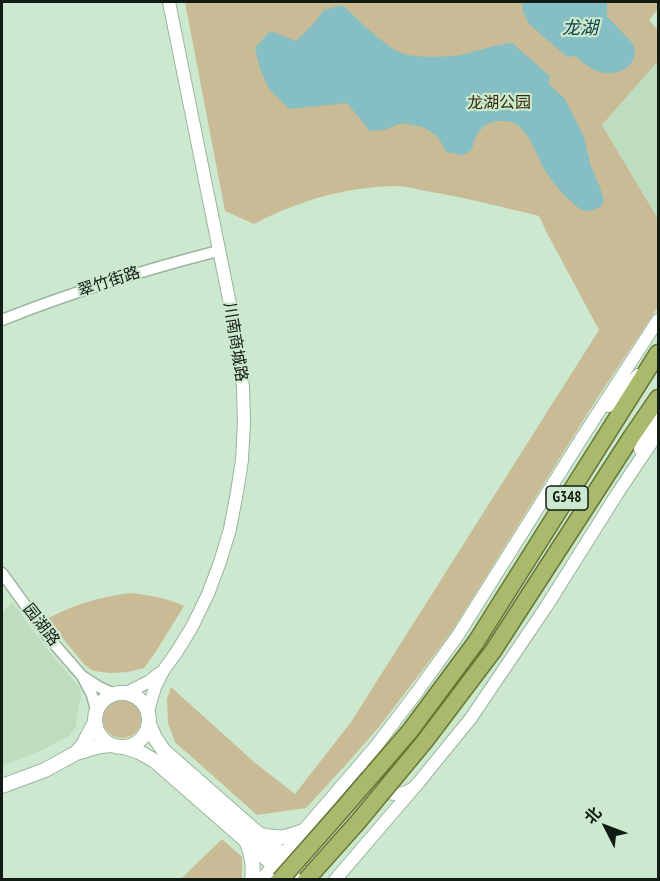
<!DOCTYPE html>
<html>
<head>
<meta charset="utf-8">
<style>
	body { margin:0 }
	#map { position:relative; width:660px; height:881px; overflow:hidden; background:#cce8ce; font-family:"PT Sans Narrow","Noto Sans SC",sans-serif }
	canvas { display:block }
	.frame { position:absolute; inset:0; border:3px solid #121c13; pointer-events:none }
	.north { position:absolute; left:576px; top:797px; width:60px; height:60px; -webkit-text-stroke:4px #cce8ce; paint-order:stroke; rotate:312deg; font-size:16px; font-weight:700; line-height:24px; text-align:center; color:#121c13 }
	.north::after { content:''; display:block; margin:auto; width:21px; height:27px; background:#121c13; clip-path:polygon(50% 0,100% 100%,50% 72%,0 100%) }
</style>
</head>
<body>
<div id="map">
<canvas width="660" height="881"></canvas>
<div class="frame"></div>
<div class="north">北</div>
</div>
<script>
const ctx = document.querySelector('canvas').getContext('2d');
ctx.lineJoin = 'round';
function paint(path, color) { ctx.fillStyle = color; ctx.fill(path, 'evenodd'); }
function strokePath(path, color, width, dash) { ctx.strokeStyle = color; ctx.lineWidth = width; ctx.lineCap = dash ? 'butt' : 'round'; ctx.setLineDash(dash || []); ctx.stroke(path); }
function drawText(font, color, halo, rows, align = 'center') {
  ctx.font = font + ' "PT Sans Narrow","Noto Sans SC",sans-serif'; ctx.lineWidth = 4.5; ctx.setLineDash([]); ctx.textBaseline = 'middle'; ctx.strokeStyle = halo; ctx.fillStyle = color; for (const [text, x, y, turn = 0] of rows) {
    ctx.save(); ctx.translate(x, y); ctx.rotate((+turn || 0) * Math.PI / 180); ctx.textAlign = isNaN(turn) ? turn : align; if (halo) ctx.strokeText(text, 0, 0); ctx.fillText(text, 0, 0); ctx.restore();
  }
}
const built = new Path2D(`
	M658 61V219L602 125Z
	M12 602 43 644 80 688 81 697 78 708 76 726 69 736 42 750 2 766V613Z`);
const green = new Path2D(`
	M185 2H658V9L649 20 658 30V61L602 125 658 219V307L596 400 450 634 379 727 342 769 306 808 257 815 175 742 168 723 167 699 171 687 254 762 295 794 351 722 599 330 547 233 539 216C502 207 464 197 426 191 416 189 405 186 395 186 344 187 298 201 254 224L225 211Z
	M130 593C149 595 167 598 184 606L155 653 144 668 128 672 111 673 93 671 84 664 47 619C74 604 100 597 130 593Z
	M103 719a19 19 0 1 1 38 0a19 19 0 1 1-38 0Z
	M222 839 242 857V879H181Z`);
const water = new Path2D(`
	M522 2H607V16L633 44C641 65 619 77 600 72 591 70 583 62 575 56L567 57 529 24 523 12Z
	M342 5C358 19 380 42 399 52 411 58 440 57 454 56 473 53 492 45 512 43L550 76 549 84 565 99 584 137 591 167 600 187 604 202C601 207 599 208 593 210 583 213 577 207 569 200 559 190 550 179 543 167 536 153 529 133 516 124 509 120 500 120 493 122 480 125 474 138 472 150L463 155 446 152 438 137 423 127 402 123 384 130 370 131 347 103 289 109 269 89 260 69 255 48 270 31 296 41 315 22 324 10Z`);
const minor = new Path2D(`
	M2 320C72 292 144 270 218 251
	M2 573 49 638 82 676
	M96 710 92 695 82 676 99 687 114 694`);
const tertiary = new Path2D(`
	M609 406 638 375
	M640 449 658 412
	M126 693 150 681 160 673
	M148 711 155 687 163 671 176 653 192 627 208 594 220 562 230 529 237 492 242 460 244 422 243 387 231 309 169 2
	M368 772C377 793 394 800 414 788
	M261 880 376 746 417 692 458 635 585 433 658 320
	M335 880 419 782 471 718 546 607 619 491 658 433`);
const secondary = new Path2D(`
	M95 720a27 27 0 1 1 54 0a27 27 0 1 1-54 0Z
	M95 722 83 745 76 753 100 746 112 745
	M149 724 155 738 164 751 311 880
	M124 747 139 752 155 761 291 880
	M2 786 45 770 76 753
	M262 835C280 839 286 838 303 831
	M247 843C252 856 254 866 252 880`);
const trunk = new Path2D(`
	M476 642 658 353
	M493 651 632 436 658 398`);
const trunkBridge = new Path2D(`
	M280 880 341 811 410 731 476 642
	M306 880 357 823 425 741 493 651`);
const shields = [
	[567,498,42]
];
const shieldNames = [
	["G348",567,498]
];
const parkNames = [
	["龙湖公园",499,103]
];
const streetNames = [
	["翠竹街路",109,282,-18],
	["川南商城路",235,342,81],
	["园湖路",41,625,52]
];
const waterNames = [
	["龙湖",580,29]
];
paint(built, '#bdddbe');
paint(green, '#c8bb95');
paint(water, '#85bfc3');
strokePath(minor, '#9bb59c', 13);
strokePath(tertiary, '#9bb59c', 14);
strokePath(secondary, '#9bb59c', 16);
strokePath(trunk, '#677735', 19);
strokePath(minor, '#fff', 10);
strokePath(tertiary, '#fff', 12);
strokePath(secondary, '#fff', 14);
strokePath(trunk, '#aaba6c', 16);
strokePath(trunkBridge, '#677735', 19, []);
strokePath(trunkBridge, '#aaba6c', 16);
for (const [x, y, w] of shields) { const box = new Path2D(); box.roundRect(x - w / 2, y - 12, w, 24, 4.5); ctx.fillStyle = '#cce8ce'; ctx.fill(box); strokePath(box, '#121c13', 1.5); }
drawText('bold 15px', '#121c13', null, shieldNames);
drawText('16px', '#352a05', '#cce8ce', parkNames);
drawText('16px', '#121c13', '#cce8ce', streetNames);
drawText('italic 18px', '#0c4346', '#cce8ce', waterNames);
</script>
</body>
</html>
